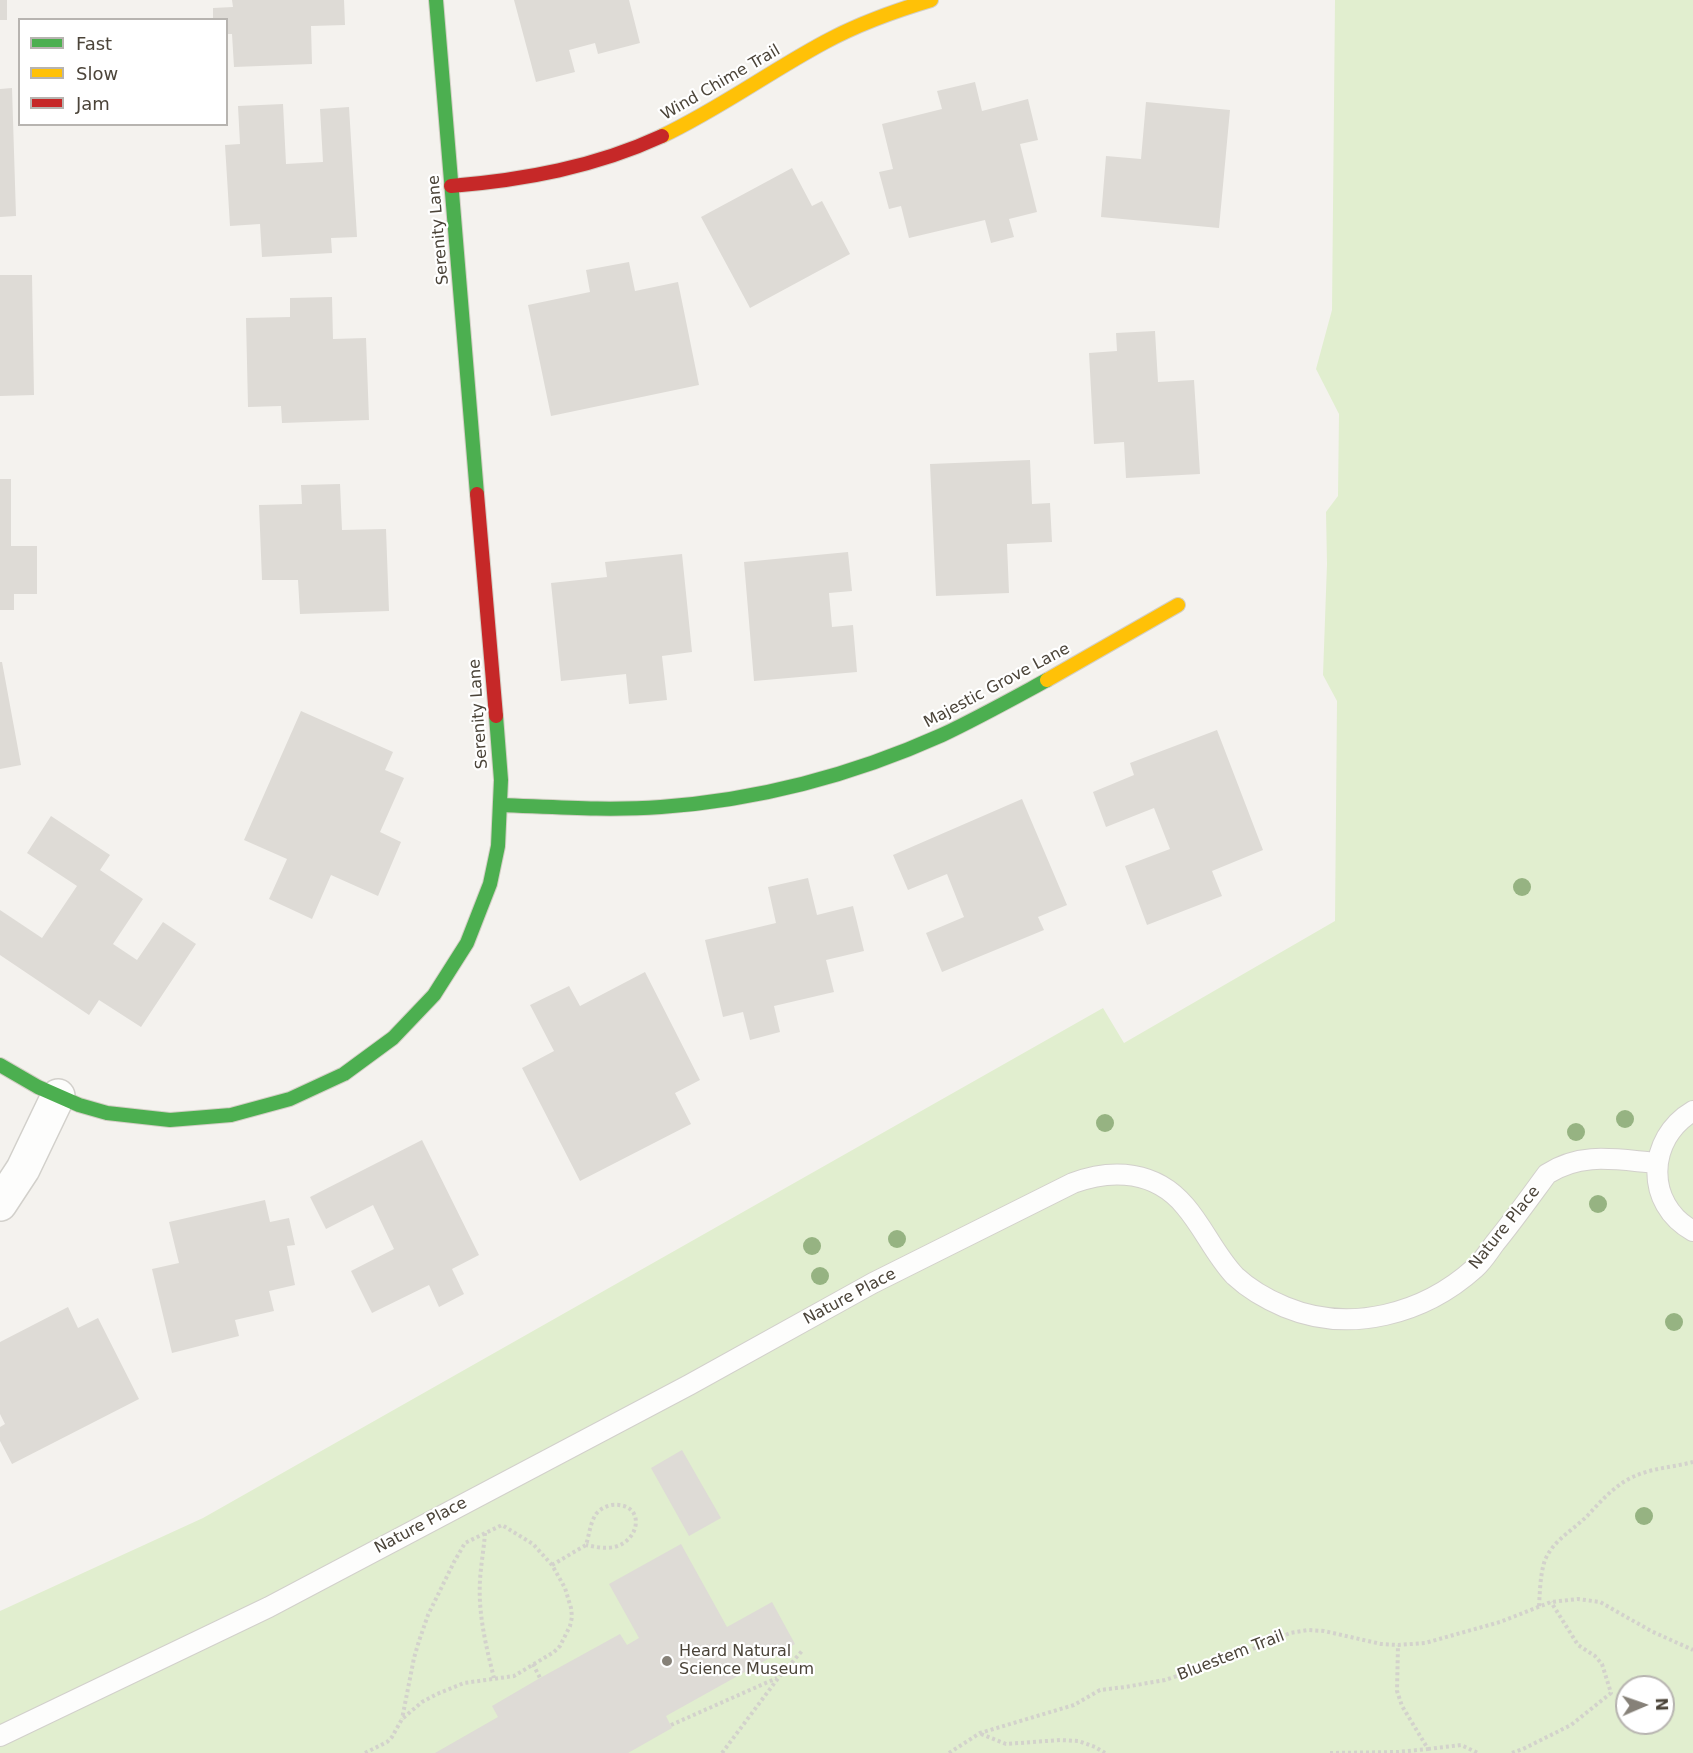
<!DOCTYPE html>
<html>
<head>
<meta charset="utf-8">
<style>
	body { margin:0 }
	#map { position:relative; width:1693px; height:1753px; overflow:hidden; background:#f4f2ee; font-family:"DejaVu Sans",sans-serif }
	canvas { display:block }
	.legend { position:absolute; left:18px; top:18px; width:210px; height:108px; box-sizing:border-box; background:#fff; border:2px solid #b7b4b0; margin:0; padding:8px 10px; list-style:none; font-size:18px; color:#4b4439 }
	.legend li { display:flex; align-items:center; gap:12px; height:30px }
	.legend b { width:30px; border:2px solid #b7b4b0 }
	.north { position:absolute; left:1615px; top:1675px; width:60px; height:60px; box-sizing:border-box; background:#fff; border:2px solid #b7b4b0; border-radius:50%; rotate:88deg; font-size:16px; font-weight:700; line-height:24px; text-align:center; color:#4b4439 }
	.north::after { content:''; display:block; margin:auto; width:21px; height:27px; background:#868178; clip-path:polygon(50% 0,100% 100%,50% 72%,0 100%) }
</style>
</head>
<body>
<div id="map">
<canvas width="1693" height="1753"></canvas>
<ul class="legend">
<li><b style="height:8px;background:#4caf50"></b>Fast</li>
<li><b style="height:8px;background:#ffc107"></b>Slow</li>
<li><b style="height:8px;background:#c62828"></b>Jam</li>
</ul>
<div class="north">N</div>
</div>
<script>
const ctx = document.querySelector('canvas').getContext('2d');
ctx.lineJoin = 'round';
function paint(path, color) { ctx.fillStyle = color; ctx.fill(path, 'evenodd'); }
function strokePath(path, color, width, dash) { ctx.strokeStyle = color; ctx.lineWidth = width; ctx.lineCap = dash ? 'butt' : 'round'; ctx.setLineDash(dash || []); ctx.stroke(path); }
function drawText(font, color, halo, rows, align = 'center') {
  ctx.font = font + ' "DejaVu Sans",sans-serif'; ctx.lineWidth = 4.5; ctx.setLineDash([]); ctx.textBaseline = 'middle'; ctx.strokeStyle = halo; ctx.fillStyle = color; for (const [text, x, y, turn = 0] of rows) {
    ctx.save(); ctx.translate(x, y); ctx.rotate((+turn || 0) * Math.PI / 180); ctx.textAlign = isNaN(turn) ? turn : align; if (halo) ctx.strokeText(text, 0, 0); ctx.fillText(text, 0, 0); ctx.restore();
  }
}
const green = new Path2D(`
	M1335 0H1693V1753H0V1611L203 1518 1103 1008 1124 1043 1335 921 1337 701 1323 675 1327 564 1326 512 1338 496 1339 414 1316 369 1332 310ZM1627 1687H1663V1723H1627Z`);
const building = new Path2D(`
	M0 0H7V20H0Z
	M232 0H344L345 25 311 26 312 64 234 67 232 34H226V20H213V8L233 7Z
	M514 0H629L640 43 598 54 595 43 569 50 575 72 536 82Z
	M975 82 982 111 1028 99 1038 140 1020 144 1037 212 1009 219 1014 237 991 243 985 220 909 238 901 206 889 209 879 172 893 169 882 124 942 109 937 91Z
	M12 88 16 216 0 217V89Z
	M1146 102 1230 110 1219 228 1101 217 1106 156 1141 159Z
	M283 104 286 164 323 162 320 109 349 107 357 237 331 238 332 253 262 257 260 224 230 226 225 145 240 144 238 106Z
	M792 168 812 206 822 201 850 254 750 308 701 217Z
	M629 262 635 291 678 282 699 385 551 416 528 305 590 292 586 270Z
	M0 275H32L34 395 0 396Z
	M332 297 333 339 366 338 369 420 282 423 281 406 248 407 246 318 290 317V298Z
	M1155 331 1158 382 1194 380 1200 474 1126 478 1124 442 1094 444 1089 353 1117 351 1116 333Z
	M1030 460 1032 504 1050 503 1052 542 1007 544 1009 593 936 596 930 464Z
	M0 479H11V546H37V594H14V610H0Z
	M340 484 342 530 386 529 389 611 300 614 298 580H262L259 505 302 504 301 485Z
	M848 552 852 591 829 593 832 627 853 625 857 672 754 681 744 562Z
	M682 554 692 652 662 656 667 700 629 704 626 674 561 681 551 583 607 577 605 562Z
	M0 662H2L21 765 0 769Z
	M301 711 393 752 385 770 404 778 380 832 401 842 378 896 331 875 312 919 269 899 287 859 244 840Z
	M1217 730 1263 850 1212 871 1222 896 1147 925 1125 866 1170 849 1154 808 1106 827 1093 792 1134 775 1130 763Z
	M1022 799 1067 905 1038 917 1044 930 942 972 926 933 964 917 947 874 908 890 893 855Z
	M51 816 110 855 100 870 143 899 113 944 137 960 163 922 196 944 141 1027 99 1000 89 1015 0 955V910L42 938 77 886 27 853Z
	M808 878 817 915 853 906 864 951 826 960 834 992 774 1006 780 1032 750 1040 743 1012 723 1017 705 940 776 923 768 887Z
	M645 972 700 1080 675 1093 691 1124 580 1181 522 1068 554 1051 530 1005 569 986 580 1006Z
	M422 1140 479 1255 452 1269 464 1294 439 1307 429 1285 372 1313 351 1271 394 1249 373 1205 326 1229 310 1197Z
	M265 1200 270 1222 289 1218 295 1245 287 1246 295 1285 269 1291 274 1311 235 1320 239 1336 172 1353 152 1269 179 1263 169 1222Z
	M68 1307 78 1328 98 1318 139 1399 12 1464 0 1441V1427L5 1424 0 1414V1342Z
	M682 1450 721 1518 689 1536 651 1468Z
	M681 1544 727 1627 772 1602 795 1644 666 1716 672 1728 628 1753H435L498 1717 492 1706 540 1678 620 1634 627 1645 639 1638 609 1584Z`);
const path = new Path2D(`
	M485 1533C484 1548 481 1564 480 1580 478 1614 486 1646 494 1678
	M552 1565 586 1545C589 1536 590 1523 596 1514 600 1509 606 1506 612 1505 646 1502 641 1541 614 1547 605 1549 595 1547 586 1545
	M1539 1606C1540 1591 1540 1575 1545 1560 1554 1539 1574 1530 1589 1514 1602 1500 1616 1484 1635 1476 1653 1468 1674 1467 1693 1462
	M533 1664 540 1678
	M671 1725 777 1678
	M981 1734 1006 1744 1060 1740 1078 1741 1095 1747 1105 1753
	M1428 1749 1461 1745 1478 1753
	M365 1753 387 1742 392 1737 402 1719 422 1702 437 1694 464 1683 514 1676 554 1652 560 1646 570 1626 572 1617 571 1608 565 1588 552 1565 533 1544 502 1525 465 1543 454 1562 428 1615 419 1641 414 1658 402 1719
	M722 1753 779 1677 802 1651
	M949 1753 980 1733 1074 1705 1100 1690 1125 1687 1165 1680 1234 1657 1290 1633 1308 1630 1324 1631 1381 1644 1398 1645 1425 1643 1500 1622 1551 1602 1578 1599 1600 1602 1651 1631 1693 1650
	M1330 1753 1398 1752 1428 1749 1402 1706 1397 1691 1398 1645
	M1512 1753 1523 1749 1571 1725 1611 1693 1602 1664 1595 1656 1578 1645 1551 1602`);
const lane = new Path2D(`
	M1693 1111C1647 1138 1644 1204 1693 1231
	M0 1736 269 1607 689 1385 873 1283 1073 1183C1113 1168 1156 1171 1185 1206 1204 1228 1215 1255 1235 1276 1250 1290 1266 1299 1285 1307 1350 1334 1424 1314 1475 1268 1483 1261 1489 1251 1495 1243 1513 1221 1530 1197 1547 1174 1582 1151 1618 1160 1657 1163`);
const street = new Path2D(`
	M0 1204 23 1169 58 1096`);
const fast = new Path2D(`
	M436 0 477 494
	M501 805C554 807 607 811 661 807 757 800 853 775 942 735 978 718 1012 699 1047 680
	M0 1065 38 1087 79 1105 107 1113 170 1120 231 1115 290 1099 344 1074 393 1038 434 995 467 943 490 884 498 846 501 780 496 716`);
const slow = new Path2D(`
	M662 136C719 109 769 72 825 42 858 24 894 11 931 0
	M1047 680 1178 605`);
const jam = new Path2D(`
	M451 186C524 180 595 167 662 136
	M477 494 496 716`);
const trees = [
	[1522,887],
	[1625,1119],
	[1105,1123],
	[1576,1132],
	[1598,1204],
	[897,1239],
	[812,1246],
	[820,1276],
	[1674,1322],
	[1644,1516]
];
const markers = [
	[667,1661,6,"#868178"]
];
const streetNames = [
	["Wind Chime Trail",721,83,-30],
	["Serenity Lane",439,230,-95],
	["Majestic Grove Lane",997,686,-28],
	["Serenity Lane",479,714,-94],
	["Nature Place",1505,1228,-51],
	["Nature Place",850,1297,-28],
	["Nature Place",421,1526,-28],
	["Bluestem Trail",1231,1656,-21]
];
const poiNames = [
	["Heard Natural",679,1652],
	["Science Museum",679,1670]
];
paint(green, '#e1eecf');
paint(building, '#dedbd6');
strokePath(lane, '#d2d0cb', 22);
strokePath(street, '#d2d0cb', 36);
strokePath(fast, '#d3cfc5', 16);
strokePath(slow, '#d3cfc5', 16);
strokePath(jam, '#d3cfc5', 16);
strokePath(path, '#d3d2cc', 4, [3, 3]);
strokePath(lane, '#fdfdfc', 20);
strokePath(street, '#fdfdfc', 33);
strokePath(fast, '#4caf50', 14);
strokePath(slow, '#ffc107', 14);
strokePath(jam, '#c62828', 14);
ctx.fillStyle = '#96b382';
for (const [x, y] of trees) { ctx.beginPath(); ctx.arc(x, y, 9, 0, 2 * Math.PI); ctx.fill(); }
for (const [x, y, r, color] of markers) { const dot = new Path2D(); dot.arc(x, y, r, 0, 2 * Math.PI); ctx.fillStyle = color; ctx.fill(dot); strokePath(dot, '#fff', 2); }
drawText('16px', '#4b4439', '#fff', streetNames);
drawText('16px', '#4b4439', '#fff', poiNames, 'left');
</script>
</body>
</html>
